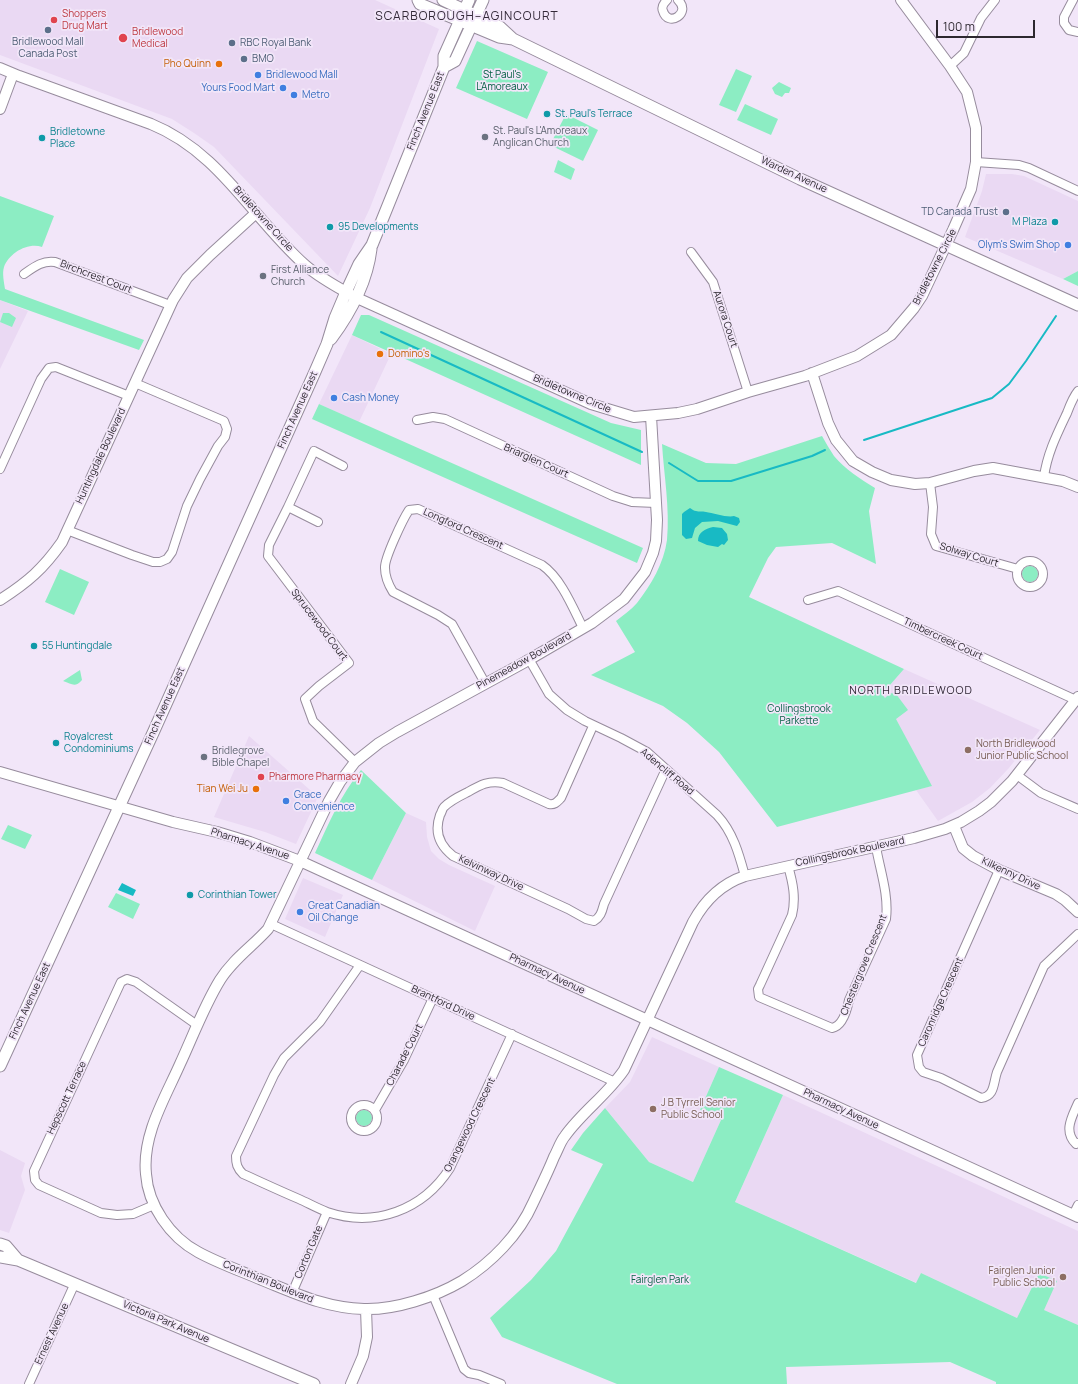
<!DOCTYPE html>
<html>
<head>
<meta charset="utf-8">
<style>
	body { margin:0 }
	#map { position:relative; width:1078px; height:1384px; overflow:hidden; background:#f2e6f9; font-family:Manrope,sans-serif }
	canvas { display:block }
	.scale { position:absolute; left:936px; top:20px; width:99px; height:18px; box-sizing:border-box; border:2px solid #2d282f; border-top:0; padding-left:5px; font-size:12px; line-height:14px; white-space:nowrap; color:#2d282f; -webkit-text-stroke:3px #f2e6f9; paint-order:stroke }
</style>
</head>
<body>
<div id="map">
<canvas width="1078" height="1384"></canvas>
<div class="scale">100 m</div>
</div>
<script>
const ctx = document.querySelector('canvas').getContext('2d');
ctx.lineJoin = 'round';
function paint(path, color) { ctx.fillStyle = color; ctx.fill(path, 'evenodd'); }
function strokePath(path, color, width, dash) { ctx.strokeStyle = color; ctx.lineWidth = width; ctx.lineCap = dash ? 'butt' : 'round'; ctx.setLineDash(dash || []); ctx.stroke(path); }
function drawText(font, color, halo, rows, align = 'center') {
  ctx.font = font + ' Manrope,sans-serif'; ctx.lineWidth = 3.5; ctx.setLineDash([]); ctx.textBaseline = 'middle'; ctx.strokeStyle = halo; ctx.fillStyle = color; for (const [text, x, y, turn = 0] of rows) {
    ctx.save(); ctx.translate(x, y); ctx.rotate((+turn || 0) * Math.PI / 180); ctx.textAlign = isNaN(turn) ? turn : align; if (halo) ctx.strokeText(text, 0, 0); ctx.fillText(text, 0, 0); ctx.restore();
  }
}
const built = new Path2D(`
	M0 0H375L439 29 370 208 338 276 214 147 194 133 172 119 0 55Z
	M986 174H1012L1024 176 1078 201V271L1063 279 965 237 982 191Z
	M0 300 28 311 0 369Z
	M352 335 391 354 359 422 319 404Z
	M904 669 1040 730 1008 769 990 788 972 802 938 821 916 790 931 786 882 693Z
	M249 736 318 797 296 844 265 832 214 817Z
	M406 813 426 822 427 837 431 851 439 859 449 865 495 886 475 931 372 880Z
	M303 878 343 895 325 937 285 919Z
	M652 1037 719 1067 700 1110 721 1120 693 1182 649 1162 605 1108 630 1082Z
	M783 1095 1078 1231V1325L1044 1310 1039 1273 1017 1318 921 1273 917 1283 735 1202Z
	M0 1150 25 1163 21 1176 25 1190 9 1233 0 1230Z`);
const green = new Path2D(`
	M477 41 548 72 527 119 456 88Z
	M736 69 752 76 736 112 719 105Z
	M779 82 791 88 789 93H785L782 97 775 94 772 88Z
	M745 104 778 119 771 135 737 120Z
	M566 114 598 130 583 161 550 145Z
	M558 160 575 169 571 180 554 172Z
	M0 196 54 216 42 247C28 242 9 253 4 267 2 273 4 282 5 289L144 340 139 350 0 300Z
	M1078 271V286L1063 279Z
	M3 313H9L16 318 12 327 0 322Z
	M361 315H369L611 423 641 430V465L352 335Z
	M319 404 643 548 637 563 312 419Z
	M822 436C826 443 830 450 834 456 845 469 860 479 875 488L869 511 876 564 832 543 776 547 768 558 749 597 904 669 882 694 885 698 890 693 896 694 908 710 896 719 932 786 777 827 719 752 687 723 663 706 591 675 635 652 616 621C623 615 631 610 637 603 651 585 664 563 667 540 670 508 664 476 662 444L706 463 736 464Z
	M1022 574a8 8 0 1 1 16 0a8 8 0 1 1-16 0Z
	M60 569 89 582 74 615 45 602Z
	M80 670 82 680C75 688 72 684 63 681Z
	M361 770 406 813 372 880 315 853C329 823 340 796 361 770Z
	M8 825 32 835 25 849 1 839Z
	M116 893 140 904 133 919 108 907Z
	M719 1067 783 1095 735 1202 916 1283 921 1273 1017 1318 1039 1273 1057 1281 1044 1310 1078 1325V1384H996V1382L950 1362 786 1367 787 1384H617L502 1337 490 1318 531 1280 556 1251 603 1164 571 1150 583 1133 605 1108 649 1162 693 1182 721 1120 700 1110Z
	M356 1118a8 8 0 1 1 16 0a8 8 0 1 1-16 0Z`);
const water = new Path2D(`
	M690 508C692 509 694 511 696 511 699 512 702 511 706 512 713 513 728 518 734 516L739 518 740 522 737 526 718 521 702 522 695 528 692 538 686 539 682 535V514L684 512Z
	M713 527 722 528 727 534 728 540 724 545 722 544 718 547 707 545 698 541C698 532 705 529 713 527Z
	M122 883 136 890 133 896 118 890Z`);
const stream = new Path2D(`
	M381 332 642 452
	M864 440 992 398 1009 384 1026 361 1056 316
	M669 463 698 481H731L812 456 825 450`);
const minor = new Path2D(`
	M667 0C664 3 661 7 663 11 668 28 692 13 678 0
	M1073 0 1064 17V23L1069 30 1078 32
	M950 66 964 53 981 18 995 0
	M976 162 1019 165 1029 168 1078 191
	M691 252 713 282 748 392
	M24 274C34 267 43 260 55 262L170 305
	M417 420 433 417 445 419 613 496 632 502 656 503
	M0 469 41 379 49 368 56 367 129 396
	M1044 477C1047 454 1057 434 1067 413 1070 405 1073 397 1078 391
	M930 483 933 507 931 534 936 546 1018 569
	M288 507 314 451 343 466
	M318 522 288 507 269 545 268 556 349 663 319 686 305 699 313 721 355 762
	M67 530 132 555 153 562H160L167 559 172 552 187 506 200 479 218 446 225 437 227 429 224 421 135 383
	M1017 574a13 13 0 1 1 26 0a13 13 0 1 1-26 0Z
	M808 600 838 591 1078 701
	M529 659 549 694 567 710 585 721 621 738 647 752 717 815C733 832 739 854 745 876
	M485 683 452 624 438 615 393 592C388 584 385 577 385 568 384 559 403 519 409 510L418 509 542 565C561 578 573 608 583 628
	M593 726 561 798C557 802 555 805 549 804L503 783C489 780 480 785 468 792 460 796 451 800 444 807 442 809 442 812 440 815 434 832 439 845 453 856L568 909 586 919 594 921C601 917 602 911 604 904L666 769
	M1017 775 1041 793 1078 809
	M788 866C793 883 796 898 792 915L760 985 758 989 759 997 832 1028C843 1026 847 1010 849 1000L886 919C889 895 880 870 876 847
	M999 870 917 1055 919 1067 923 1072 941 1078 981 1098C995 1096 993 1084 997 1072L1044 966 1078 934
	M271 924 615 1082
	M360 965 320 1022 284 1058 274 1075 236 1156C236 1164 237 1168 243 1174 261 1182 280 1191 299 1199 308 1203 317 1208 327 1212 375 1228 423 1210 450 1168L512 1034
	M1078 1103C1072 1117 1063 1131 1076 1144L1078 1143
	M351 1118a13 13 0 1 1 26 0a13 13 0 1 1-26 0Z
	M375 1110 404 1060 433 998
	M154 1205 133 1214 117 1215 101 1213 39 1185 35 1180 34 1171 121 982 127 979 136 982 197 1025
	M1073 1215 1078 1205
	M292 1293 327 1212
	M433 1295 464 1369 469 1373 479 1375 501 1384
	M29 1384 75 1283`);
const tertiary = new Path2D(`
	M0 68 19 76 151 124C220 152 252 218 305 265 321 279 339 288 357 298L591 404 634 417 678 413 697 409 748 392 805 376 857 356 891 335 914 308 922 296 953 230 971 189 976 162V128L967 92 950 66 901 0
	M0 109 13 74
	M812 373 828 423 836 440 853 461 872 472 891 480 915 484 930 483 974 471 993 468 1063 481 1078 487
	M651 416 657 520 656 541 653 553 645 572 624 599 592 623 525 662 397 732 379 743 355 762 340 782 329 801 268 929C253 946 233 959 220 980 204 1006 193 1036 180 1064 165 1098 142 1135 146 1174 148 1205 170 1237 198 1252 218 1263 241 1271 262 1280 297 1294 326 1308 364 1309 395 1310 435 1297 462 1281 491 1263 519 1235 533 1203 540 1188 548 1172 554 1157 558 1150 560 1142 565 1136 582 1112 607 1095 624 1070L693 922C705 900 721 884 745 876L914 838 945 829 961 822 979 811 991 802 1012 781 1078 697
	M0 600C28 582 43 569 62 542L173 300 187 278 210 255 256 213
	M0 772 173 822 217 832 250 842 300 861 1078 1217
	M954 826 963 848 973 856 999 870 1056 894 1065 900 1078 912
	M351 1384 363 1356 367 1337 366 1309`);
const secondary = new Path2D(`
	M418 0 420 4 499 37 513 39
	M443 0 500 27 513 39 800 179 1078 305
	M444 67 455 61 483 0
	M331 339C351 312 367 282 371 249
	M0 1066 153 733 314 374 327 344 335 318 346 292 359 264 372 245 444 67V56L469 0
	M0 1244 6 1246 18 1260
	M0 1257 18 1260 314 1384`);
const markers = [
	[54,20,4,"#e0444e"],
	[48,30,4,"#5c6f8a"],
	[123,38,5,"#e0444e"],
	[232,43,4,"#5c6f8a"],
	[244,59,4,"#5c6f8a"],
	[219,64,4,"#e8710a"],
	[258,75,4,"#3f7fe0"],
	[283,88,4,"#3f7fe0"],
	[294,95,4,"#3f7fe0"],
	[547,114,4,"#0f9aa8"],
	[485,137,4,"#6b7280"],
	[42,138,4,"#0f9aa8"],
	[1006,212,4,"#5c6f8a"],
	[1055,222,4,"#0f9aa8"],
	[330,227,4,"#0f9aa8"],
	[1068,245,4,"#3f7fe0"],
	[263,276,4,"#6b7280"],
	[380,354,4,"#e8710a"],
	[334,398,4,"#3f7fe0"],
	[34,646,4,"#0f9aa8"],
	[56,743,4,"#0f9aa8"],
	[968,750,4,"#8d6e63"],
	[204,757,4,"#6b7280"],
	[261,777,4,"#e0444e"],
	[256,789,4,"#e8710a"],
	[286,801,4,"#3f7fe0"],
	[190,895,4,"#0f9aa8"],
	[300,912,4,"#3f7fe0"],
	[653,1109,4,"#8d6e63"],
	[1063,1277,4,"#8d6e63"]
];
const healthNames = [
	["Shoppers",62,14],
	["Drug Mart",62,26],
	["Bridlewood",132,32],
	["Medical",132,44],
	["Pharmore Pharmacy",269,777]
];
const serviceNames = [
	["Bridlewood Mall",48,42,"center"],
	["Canada Post",48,54,"center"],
	["RBC Royal Bank",240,43],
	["BMO",252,59],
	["TD Canada Trust",998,212,"right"]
];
const foodNames = [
	["Pho Quinn",211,64],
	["Domino's",388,354,"left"],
	["Tian Wei Ju",248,789]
];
const shopNames = [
	["Bridlewood Mall",266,75],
	["Yours Food Mart",275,88,"right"],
	["Metro",302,95],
	["Olym's Swim Shop",1060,245,"right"],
	["Cash Money",342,398],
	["Grace",294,795],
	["Convenience",294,807],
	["Great Canadian",308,906],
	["Oil Change",308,918]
];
const parkNames = [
	["St Paul's",502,75],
	["L'Amoreaux",502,87],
	["Collingsbrook",799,709],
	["Parkette",799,721],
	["Fairglen Park",660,1280]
];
const streetNames = [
	["Finch Avenue East",426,111,-68],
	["Warden Avenue",794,175,25],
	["Bridletowne Circle",263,219,48],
	["Bridletowne Circle",935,267,-63],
	["Birchcrest Court",96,277,21],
	["Aurora Court",725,319,72],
	["Bridletowne Circle",572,394,23],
	["Finch Avenue East",298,410,-66],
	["Huntingdale Boulevard",101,456,-65],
	["Briarglen Court",536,461,24],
	["Longford Crescent",463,529,24],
	["Solway Court",969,555,17],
	["Sprucewood Court",319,625,53],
	["Timbercreek Court",943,639,25],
	["Pinemeadow Boulevard",524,661,-29],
	["Finch Avenue East",165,706,-66],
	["Adencliff Road",667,772,40],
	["Pharmacy Avenue",250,844,18],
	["Collingsbrook Boulevard",850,852,-12],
	["Kelvinway Drive",491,873,25],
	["Kilkenny Drive",1011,874,25],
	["Chestergrove Crescent",864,965,-68],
	["Pharmacy Avenue",547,974,25],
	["Finch Avenue East",30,1001,-65],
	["Caronridge Crescent",941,1002,-66],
	["Brantford Drive",443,1003,25],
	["Charade Court",405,1055,-63],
	["Hepscott Terrace",67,1098,-65],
	["Pharmacy Avenue",841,1109,25],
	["Orangewood Crescent",470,1125,-64],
	["Corton Gate",309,1252,-67],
	["Corinthian Boulevard",268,1282,22],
	["Victoria Park Avenue",166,1322,23],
	["Ernest Avenue",52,1334,-65]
];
const cultureNames = [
	["St. Paul's Terrace",555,114],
	["Bridletowne",50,132],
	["Place",50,144],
	["M Plaza",1047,222,"right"],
	["95 Developments",338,227],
	["55 Huntingdale",42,646],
	["Royalcrest",64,737],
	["Condominiums",64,749],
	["Corinthian Tower",198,895]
];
const worshipNames = [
	["St. Paul's L'Amoreaux",493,131],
	["Anglican Church",493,143],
	["First Alliance",271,270],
	["Church",271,282],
	["Bridlegrove",212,751],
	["Bible Chapel",212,763]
];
const educationNames = [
	["North Bridlewood",976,744],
	["Junior Public School",976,756],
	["J B Tyrrell Senior",661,1103],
	["Public School",661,1115],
	["Fairglen Junior",1055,1271,"right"],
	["Public School",1055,1283,"right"]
];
const neighbourhoodNames = [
	["NORTH BRIDLEWOOD",911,691]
];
const quarterNames = [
	["SCARBOROUGH–AGINCOURT",467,17]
];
paint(built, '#ead9f3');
paint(green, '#8cedc3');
paint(water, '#18bac4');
strokePath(stream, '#18bac4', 2);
strokePath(minor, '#978c9d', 10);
strokePath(tertiary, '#978c9d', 12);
strokePath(secondary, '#978c9d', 13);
strokePath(minor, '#fff', 8);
strokePath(tertiary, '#fff', 10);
strokePath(secondary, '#fff', 11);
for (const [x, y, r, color] of markers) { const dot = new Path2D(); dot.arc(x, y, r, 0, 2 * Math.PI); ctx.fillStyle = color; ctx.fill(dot); strokePath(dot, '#f2e6f9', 1.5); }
drawText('10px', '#be3a42', '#f2e6f9', healthNames, 'left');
drawText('10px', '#4e5e75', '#f2e6f9', serviceNames, 'left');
drawText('10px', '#c56008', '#f2e6f9', foodNames, 'right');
drawText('10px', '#366cbe', '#f2e6f9', shopNames, 'left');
drawText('10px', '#066044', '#f2e6f9', parkNames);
drawText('10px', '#2d282f', '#f2e6f9', streetNames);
drawText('10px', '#0d838f', '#f2e6f9', cultureNames, 'left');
drawText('10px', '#5b616d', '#f2e6f9', worshipNames, 'left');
drawText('10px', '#785e54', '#f2e6f9', educationNames, 'left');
ctx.letterSpacing = '1px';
drawText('11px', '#332938', '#f2e6f9', neighbourhoodNames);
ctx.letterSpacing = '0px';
ctx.letterSpacing = '1px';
drawText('12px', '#332938', '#f2e6f9', quarterNames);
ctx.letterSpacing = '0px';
</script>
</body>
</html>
